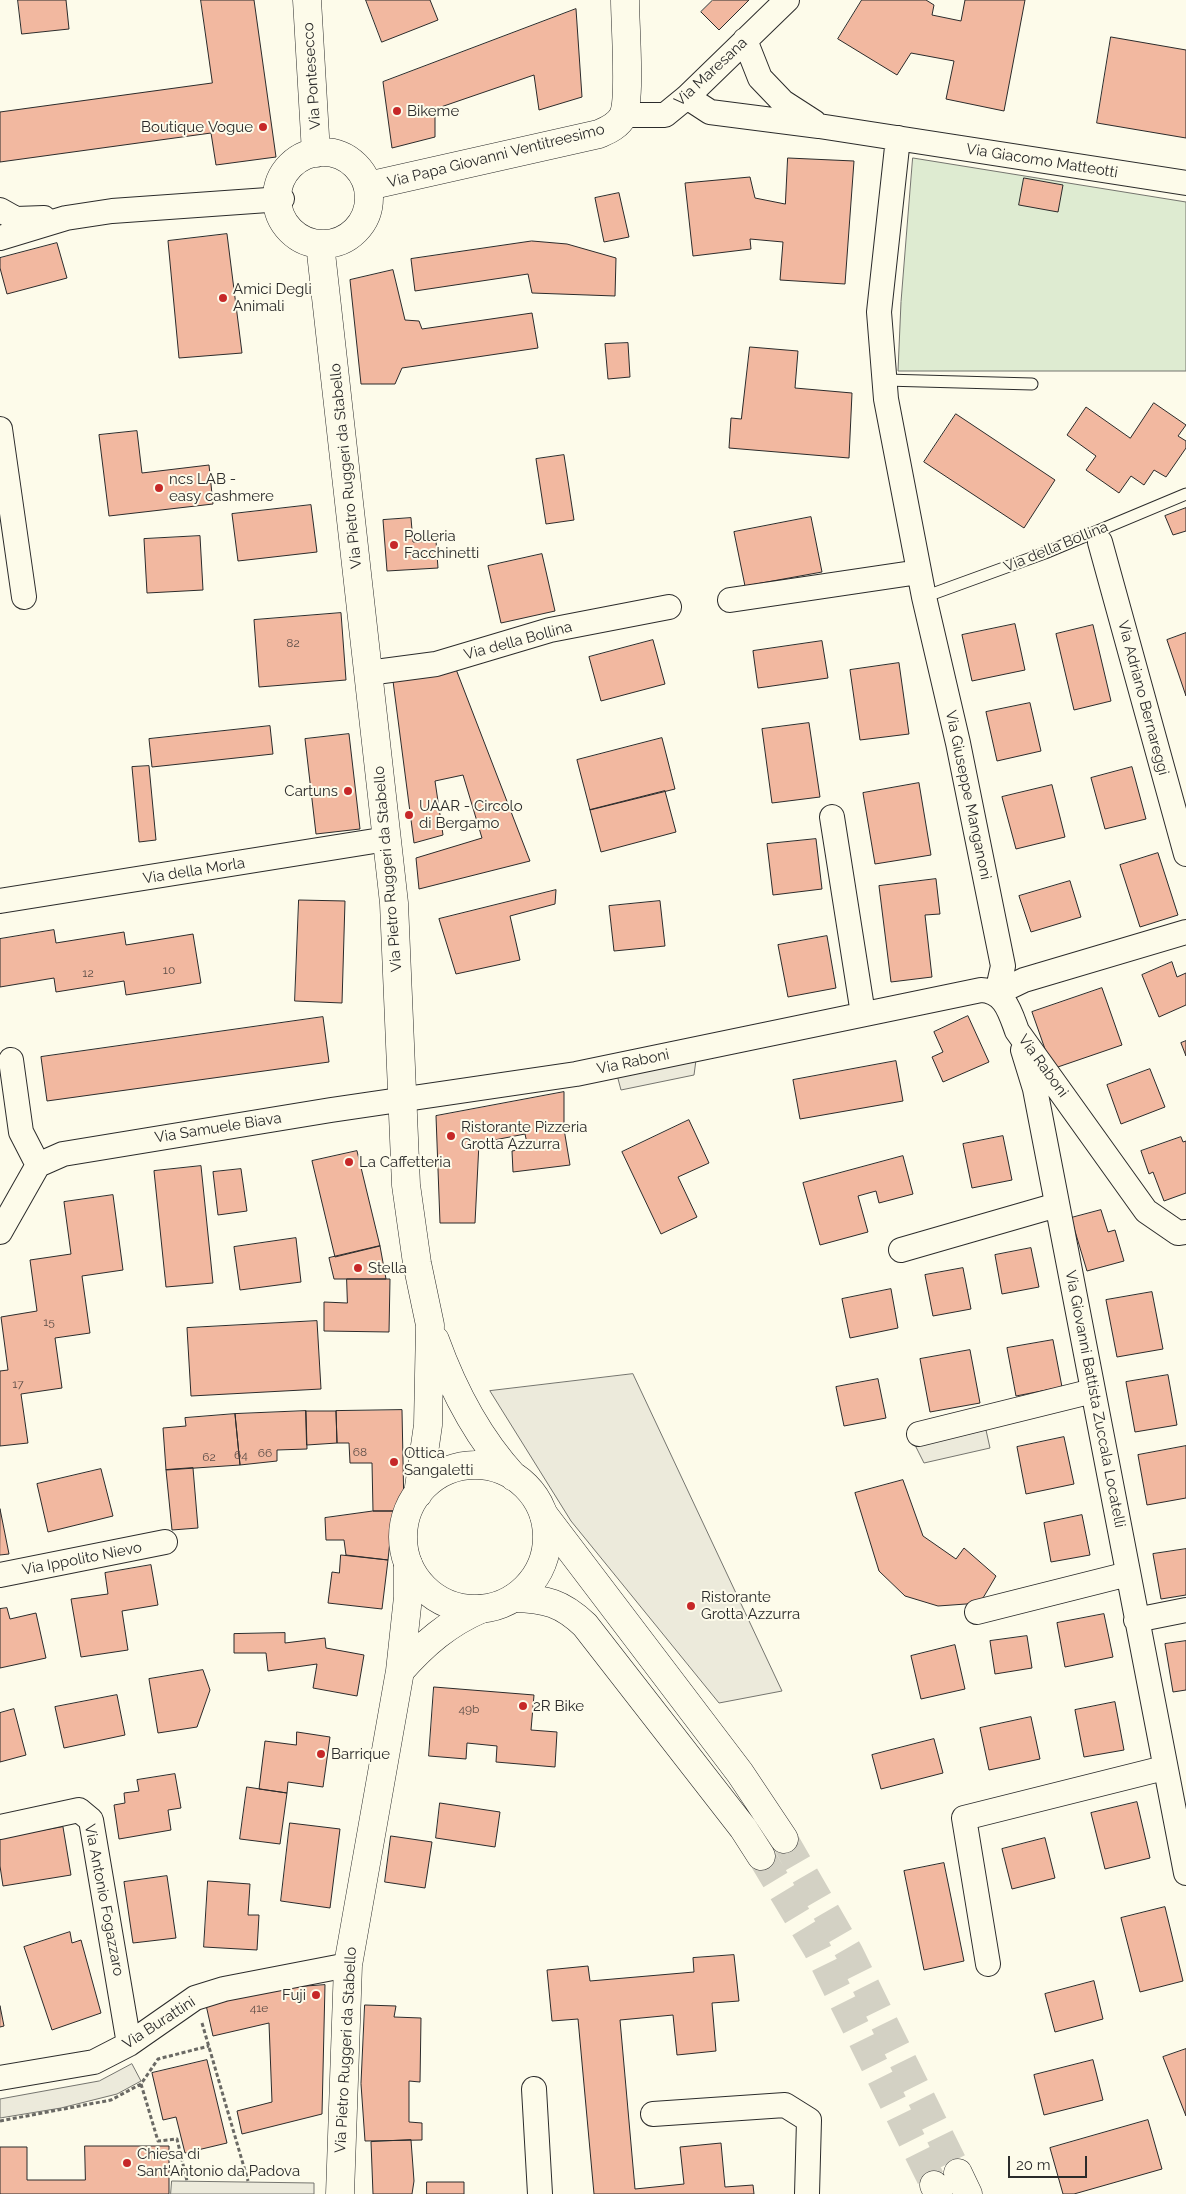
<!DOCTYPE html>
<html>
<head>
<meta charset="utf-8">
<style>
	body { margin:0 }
	#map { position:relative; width:1186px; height:2194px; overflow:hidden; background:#fdfbea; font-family:Raleway,sans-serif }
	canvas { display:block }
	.scale { position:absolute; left:1008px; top:2156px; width:79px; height:22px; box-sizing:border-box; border:2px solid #2b2b2b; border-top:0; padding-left:6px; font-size:15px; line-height:18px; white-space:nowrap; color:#2b2b2b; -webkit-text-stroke:4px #fdfbea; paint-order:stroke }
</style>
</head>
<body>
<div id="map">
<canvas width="1186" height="2194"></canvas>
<div class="scale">20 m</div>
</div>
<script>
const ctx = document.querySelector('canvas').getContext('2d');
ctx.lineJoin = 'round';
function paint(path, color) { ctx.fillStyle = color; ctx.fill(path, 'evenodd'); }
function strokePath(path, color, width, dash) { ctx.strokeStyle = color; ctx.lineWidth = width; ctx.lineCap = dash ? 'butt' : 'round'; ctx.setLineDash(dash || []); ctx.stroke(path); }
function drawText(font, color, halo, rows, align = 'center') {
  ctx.font = font + ' Raleway,sans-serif'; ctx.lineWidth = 4; ctx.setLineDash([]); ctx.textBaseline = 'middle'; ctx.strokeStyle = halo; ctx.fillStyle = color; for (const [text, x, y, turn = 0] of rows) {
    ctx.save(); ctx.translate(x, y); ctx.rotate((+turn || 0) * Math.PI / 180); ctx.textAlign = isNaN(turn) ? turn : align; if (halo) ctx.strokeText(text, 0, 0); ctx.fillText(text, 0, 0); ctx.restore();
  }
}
const green = new Path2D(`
	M913 158 1186 202V371H898L901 302Z`);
const parking = new Path2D(`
	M696 1060 694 1075 621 1090 617 1075Z
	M633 1374 782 1691 719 1703 571 1521 490 1391Z
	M986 1430 990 1448 924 1463 916 1447Z
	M132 2064 141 2081 117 2094 61 2108 0 2118V2099L99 2081Z
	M172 2181 314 2183V2194H171Z`);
const building = new Path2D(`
	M18 0H66L69 29 22 34Z
	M201 0H254L276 157 216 165 211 133 0 162V112L212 83Z
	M366 0H430L438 20 382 42Z
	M713 0H749L719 30 701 12Z
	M862 0H926L934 5 932 15 961 21 965 0H1025L1004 111 946 99 954 61 911 53 897 75 838 39Z
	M576 9 582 97 539 110 534 75 435 109V137L392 148 383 82Z
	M1111 37 1186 50V138L1097 123Z
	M788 158 854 161 845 284 780 280 783 242 750 239 751 249 693 256 685 183 750 177 755 198 785 204Z
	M1024 178 1063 185 1058 212 1019 205Z
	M619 193 629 237 604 242 595 198Z
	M227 234 242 353 179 358 168 241Z
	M532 241 567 244 616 258 615 296 532 293 528 274 415 291 411 259Z
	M57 243 67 278 7 294 0 268V258Z
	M393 270 405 320 419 321 422 329 532 313 538 348 402 368 395 384H361L350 280Z
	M628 343 630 377 608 379 605 344Z
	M750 347 798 351 795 388 852 393 849 458 729 448 731 418 741 419Z
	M1154 403 1186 425 1178 436 1186 441V448L1166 477 1154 470 1144 485 1131 476 1119 493 1086 470 1096 456 1067 435 1086 407 1130 438Z
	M956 414 1055 480 1024 528 924 462Z
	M137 431 142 473 209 465 213 504 109 516 99 435Z
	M564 455 574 520 546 524 536 459Z
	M311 505 317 552 238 561 232 514Z
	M1186 508V531L1173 535 1165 516Z
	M811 517 822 572 745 586 734 532Z
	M411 518 413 542 436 541 438 568 387 571 383 520Z
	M200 536 203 590 147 593 144 539Z
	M542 554 555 611 501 623 488 566Z
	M341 613 346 680 259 687 254 620Z
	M1015 624 1025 670 972 681 962 635Z
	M1093 625 1111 701 1074 710 1056 634Z
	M1186 633V696L1167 640Z
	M653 640 665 684 601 701 589 657Z
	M822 641 828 678 758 688 753 651Z
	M899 663 909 734 860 740 850 670Z
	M454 664 530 861 419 889 416 858 482 838 463 775 435 781 443 835 414 843 393 681Z
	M1030 703 1041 751 997 761 986 712Z
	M809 723 820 797 772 803 762 729Z
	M270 726 273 754 152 767 149 739Z
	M349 734 360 829 316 834 305 739Z
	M662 738 675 789 590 810 577 760Z
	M149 766 156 840 139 842 132 767Z
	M1132 767 1146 819 1105 829 1091 778Z
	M919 783 931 855 875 864 863 793Z
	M1052 785 1065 837 1016 849 1002 797Z
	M665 791 676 832 601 852 590 810Z
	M816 839 822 889 773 895 767 844Z
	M1158 853 1178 915 1140 927 1120 865Z
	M936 879 940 914 925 915 932 977 891 982 879 886Z
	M1070 881 1081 917 1031 932 1019 896Z
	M556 890 555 904 510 916 520 960 456 974 439 919Z
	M299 900 345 901 342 1003 295 1001Z
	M660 901 665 946 614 951 609 906Z
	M54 930 56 943 124 932 126 945 193 934 201 983 126 995 124 981 56 992 54 978 0 987V939Z
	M827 936 836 988 788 997 778 945Z
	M1172 962 1177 977 1186 973V1005L1159 1017 1142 975Z
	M1102 988 1122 1045 1052 1069 1032 1012Z
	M968 1016 989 1062 943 1082 932 1057 943 1052 934 1032Z
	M323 1017 329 1062 47 1101 41 1057Z
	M1186 1041V1056L1181 1043Z
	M896 1061 903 1101 800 1119 793 1080Z
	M1150 1069 1165 1107 1121 1124 1107 1085Z
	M564 1092V1129L570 1165 513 1172 512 1151 528 1148 525 1134 479 1143 475 1223H440L436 1116Z
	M689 1120 709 1163 678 1177 697 1217 661 1234 622 1152Z
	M1003 1136 1012 1180 972 1188 963 1144Z
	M1181 1137 1183 1142 1186 1141V1193L1164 1201 1153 1172 1149 1174 1141 1151Z
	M357 1151 380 1246 335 1257 312 1161Z
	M903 1156 913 1194 879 1203 876 1191 858 1196 868 1232 820 1245 803 1183Z
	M201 1166 213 1283 166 1287 154 1171Z
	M241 1169 247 1211 218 1215 213 1172Z
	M113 1195 123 1270 82 1276 90 1333 55 1338 62 1388 21 1394 28 1443 0 1446V1371L8 1370 1 1317 37 1311 30 1260 71 1254 64 1202Z
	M1101 1210 1108 1232 1115 1230 1124 1261 1087 1271 1071 1218Z
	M296 1238 301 1282 240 1290 234 1247Z
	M380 1246 386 1279H334L329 1258Z
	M1031 1248 1039 1287 1002 1294 995 1255Z
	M963 1268 971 1309 933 1316 925 1275Z
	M347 1279H390L389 1332 324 1331V1302L347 1303Z
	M891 1289 898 1328 850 1338 842 1299Z
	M1152 1292 1163 1349 1117 1357 1106 1300Z
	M317 1321 321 1389 191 1396 187 1328Z
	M1053 1340 1062 1387 1016 1396 1007 1348Z
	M970 1350 980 1403 930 1412 920 1359Z
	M1168 1375 1177 1425 1135 1432 1126 1382Z
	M878 1379 886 1418 844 1426 836 1387Z
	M402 1410 404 1511H373L372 1463H350L349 1443H337L336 1411Z
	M306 1411H336L337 1443 307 1445Z
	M306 1411 307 1449 277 1450V1461L240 1465 235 1414Z
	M235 1414 240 1465 166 1470 163 1428 186 1426 185 1418Z
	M1064 1437 1074 1484 1026 1494 1017 1447Z
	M1186 1446V1498L1147 1505 1138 1455Z
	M193 1468 198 1528 172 1530 166 1470Z
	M101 1469 113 1516 48 1532 37 1484Z
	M903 1480 923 1536 956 1559 964 1548 996 1576 980 1603 938 1606 905 1596 879 1571 855 1493Z
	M0 1509 9 1554 0 1555Z
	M373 1511H393L388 1560 346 1555 344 1540H326L325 1518Z
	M1082 1515 1090 1555 1051 1562 1044 1523Z
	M1186 1549V1595L1161 1599 1153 1554Z
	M341 1555 388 1560 382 1609 328 1603 332 1572 339 1573Z
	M151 1565 158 1605 122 1611 128 1650 81 1657 71 1599 108 1594 105 1573Z
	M7 1608 10 1619 36 1613 46 1658 0 1668V1609Z
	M1104 1614 1113 1657 1065 1667 1057 1623Z
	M285 1633V1643L325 1638 326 1648 364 1655 357 1696 313 1688 317 1664 268 1671 266 1653H234V1634Z
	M1027 1636 1032 1668 995 1674 990 1641Z
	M1186 1641V1690L1173 1692 1165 1644Z
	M955 1645 965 1689 921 1699 911 1656Z
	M203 1670 210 1690 197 1727 158 1733 149 1679Z
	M434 1687 534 1695 531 1730 557 1732 555 1767 496 1762 497 1746 467 1743 466 1759 429 1756Z
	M117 1695 125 1735 64 1748 55 1707Z
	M1115 1702 1124 1750 1084 1757 1075 1710Z
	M14 1709 26 1755 0 1762V1713Z
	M1031 1717 1040 1759 989 1770 980 1728Z
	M297 1732 330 1737 323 1787 288 1782 287 1793 259 1789 265 1741 296 1745Z
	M934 1739 943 1773 881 1789 872 1755Z
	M175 1774 181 1808 168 1810 171 1830 119 1839 114 1805 125 1803 124 1793 139 1791 137 1780Z
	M247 1787 287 1793 280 1844 240 1839Z
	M1137 1802 1150 1858 1105 1869 1091 1813Z
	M440 1803 500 1812 495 1847 436 1838Z
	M290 1823 340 1829 330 1908 281 1901Z
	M63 1827 71 1875 3 1886 0 1866V1838Z
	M391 1836 432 1842 425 1888 385 1882Z
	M1045 1838 1055 1878 1012 1889 1002 1849Z
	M944 1863 964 1961 924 1970 904 1871Z
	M167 1876 176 1938 133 1943 124 1882Z
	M208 1881 250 1884 248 1915H259L257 1950 204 1947Z
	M1165 1907 1183 1981 1140 1992 1121 1918Z
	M70 1932 72 1943 81 1940 101 2013 52 2030 24 1947Z
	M734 1955 739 2001 712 2003 716 2051 677 2055 673 2015 620 2020 635 2189 684 2184 680 2147 721 2143 725 2187 753 2185 754 2194H594L578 2019 552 2021 547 1970 588 1966 590 1981 694 1972 693 1958Z
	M1094 1981 1103 2019 1055 2032 1045 1994Z
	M325 1985 322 2114 242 2134 237 2111 272 2102 269 2023 213 2036 206 2005 267 1989Z
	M365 2005 396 2006 394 2017 421 2018 420 2082 409 2081V2122L422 2123V2140L365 2141 361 2084Z
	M0 2006 4 2026 0 2027Z
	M1186 2049V2116L1163 2057Z
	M207 2060 227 2143 185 2153 176 2117 163 2120 152 2073Z
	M1093 2060 1103 2100 1044 2115 1034 2075Z
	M1148 2120 1162 2169 1074 2194H1063L1050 2148Z
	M411 2140 414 2181 412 2194H373L371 2142Z
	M85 2146H169V2194H0V2147H27V2180H85Z
	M427 2182H464V2194H427Z`);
const highwayTunnel = new Path2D(`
	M784 1839 849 1952 958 2173
	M761 1856 817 1949 934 2185`);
const path = new Path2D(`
	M202 2023 248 2181
	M141 2084 158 2141 177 2139 187 2181
	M0 2121 111 2100 141 2084 158 2059 209 2046`);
const lane = new Path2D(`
	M885 380 1032 384
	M924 597 1045 553 1186 494`);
const street = new Path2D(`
	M745 40 760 78 783 102 814 122
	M687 97 710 112 819 126 1186 183
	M624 115H665L687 97 787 0
	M898 138 879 312 886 399 924 597 958 743 1003 966 997 993
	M0 210 16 219 44 218
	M0 238 66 218 112 211 282 199
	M0 429 24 597
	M1100 542 1186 854
	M730 600 919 572
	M368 673 436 664 550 630 669 607
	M832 817 863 1014
	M0 901 387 839
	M997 993 1024 980 1186 932
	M1023 1050 1035 1089 1186 1873
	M11 1060 21 1132 38 1165
	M0 1232 38 1165 63 1154 331 1110 576 1074 981 990C1005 991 1010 1012 1017 1031L1146 1211 1178 1233 1186 1232
	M901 1250 1057 1205
	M919 1434 1093 1391
	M0 1575 165 1542
	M977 1612 1128 1574
	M1136 1620 1186 1610
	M0 1827 79 1810 91 1820 129 2044
	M988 1964 964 1818 1164 1768
	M0 2078 94 2062 129 2044 195 1998 224 1989 348 1965
	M534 2089 540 2194
	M653 2114 785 2105 809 2120 807 2194`);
const secondary = new Path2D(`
	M368 186 599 134C608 130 618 126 623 116 631 100 625 23 625 0
	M400 1671C424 1644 448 1623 481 1609
	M340 2194 348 1965 400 1671 408 1597V1564`);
const primary = new Path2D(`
	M307 0 316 153
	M277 198a46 46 0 1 1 92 0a46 46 0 1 1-92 0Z
	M320 244 394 903 406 1185 417 1263 430 1325 428 1425 418 1494
	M435 1340C453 1390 478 1438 514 1477
	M403 1537a72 72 0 1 1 144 0a72 72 0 1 1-144 0Z`);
const highway = new Path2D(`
	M544 1515 740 1773 784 1839
	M514 1598C546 1599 562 1603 585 1625L743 1828 761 1856
	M958 2173 968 2194
	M934 2185 938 2194`);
const markers = [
	[397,111,5,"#c62828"],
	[263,127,5,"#c62828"],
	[223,298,5,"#c62828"],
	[159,488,5,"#c62828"],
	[394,545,5,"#c62828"],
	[348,791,5,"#c62828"],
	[409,815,5,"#c62828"],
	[451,1136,5,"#c62828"],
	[349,1162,5,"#c62828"],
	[358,1268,5,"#c62828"],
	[394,1462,5,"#c62828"],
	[691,1606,5,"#c62828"],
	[523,1706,5,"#c62828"],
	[321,1754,5,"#c62828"],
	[316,1995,5,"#c62828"],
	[127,2163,5,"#c62828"]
];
const numberNames = [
	["82",293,643],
	["10",169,970],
	["12",88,973],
	["15",49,1322],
	["17",18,1384],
	["68",360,1452],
	["66",265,1453],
	["64",241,1455],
	["62",209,1457],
	["49b",469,1709],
	["41e",259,2008]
];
const streetNames = [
	["Via Maresana",711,72,-43],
	["Via Pontesecco",312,76,-94],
	["Via Papa Giovanni Ventitreesimo",496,156,-14],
	["Via Giacomo Matteotti",1042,161,9],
	["Via Pietro Ruggeri da Stabello",346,466,-96],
	["Via della Bollina",1056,547,-22],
	["Via della Bollina",518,641,-15],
	["Via Adriano Bernareggi",1143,698,75],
	["Via Giuseppe Manganoni",968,795,78],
	["Via Pietro Ruggeri da Stabello",388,869,-95],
	["Via della Morla",194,871,-9],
	["Via Raboni",633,1062,-12],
	["Via Raboni",1043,1066,54],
	["Via Samuele Biava",218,1128,-9],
	["Via Giovanni Battista Zuccala Locatelli",1095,1399,79],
	["Via Ippolito Nievo",82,1559,-11],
	["Via Antonio Fogazzaro",104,1900,79],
	["Via Burattini",159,2023,-33],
	["Via Pietro Ruggeri da Stabello",346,2050,-87]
];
const poiNames = [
	["Bikeme",407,111],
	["Boutique Vogue",253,127,"right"],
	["Amici Degli",233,289],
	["Animali",233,306],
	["ncs LAB -",169,479],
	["easy cashmere",169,496],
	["Polleria",404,536],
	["Facchinetti",404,553],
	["Cartuns",338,791,"right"],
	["UAAR - Circolo",419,806],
	["di Bergamo",419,823],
	["Ristorante Pizzeria",461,1127],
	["Grotta Azzurra",461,1144],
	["La Caffetteria",359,1162],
	["Stella",368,1268],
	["Ottica",404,1453],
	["Sangaletti",404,1470],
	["Ristorante",701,1597],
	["Grotta Azzurra",701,1614],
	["2R Bike",533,1706],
	["Barrique",331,1754],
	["Fuji",306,1995,"right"],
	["Chiesa di",137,2154],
	["Sant'Antonio da Padova",137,2171]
];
paint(green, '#deebd1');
strokePath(green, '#74746e', 1);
paint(parking, '#eceadb');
strokePath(parking, '#74746e', 1);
paint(building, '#f2b8a0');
strokePath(building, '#2b2b2b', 1);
strokePath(highwayTunnel, '#d3d1c4', 28, [28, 14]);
strokePath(lane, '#2b2b2b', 13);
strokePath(street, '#2b2b2b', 26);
strokePath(secondary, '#2b2b2b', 29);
strokePath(primary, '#2b2b2b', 29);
strokePath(highway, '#2b2b2b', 29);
strokePath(path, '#6a6964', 3, [4, 2.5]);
strokePath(lane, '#fdfbea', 11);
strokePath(street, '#fdfbea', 24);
strokePath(secondary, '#fdfbea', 28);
strokePath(primary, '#fdfbea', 28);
strokePath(highway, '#fdfbea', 28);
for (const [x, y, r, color] of markers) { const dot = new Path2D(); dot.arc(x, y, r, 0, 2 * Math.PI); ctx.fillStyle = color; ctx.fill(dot); strokePath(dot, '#fdfbea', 2); }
drawText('12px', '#5d4e48', null, numberNames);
drawText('15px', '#2b2b2b', '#fdfbea', streetNames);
drawText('15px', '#2b2b2b', '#fdfbea', poiNames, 'left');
</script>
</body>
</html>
